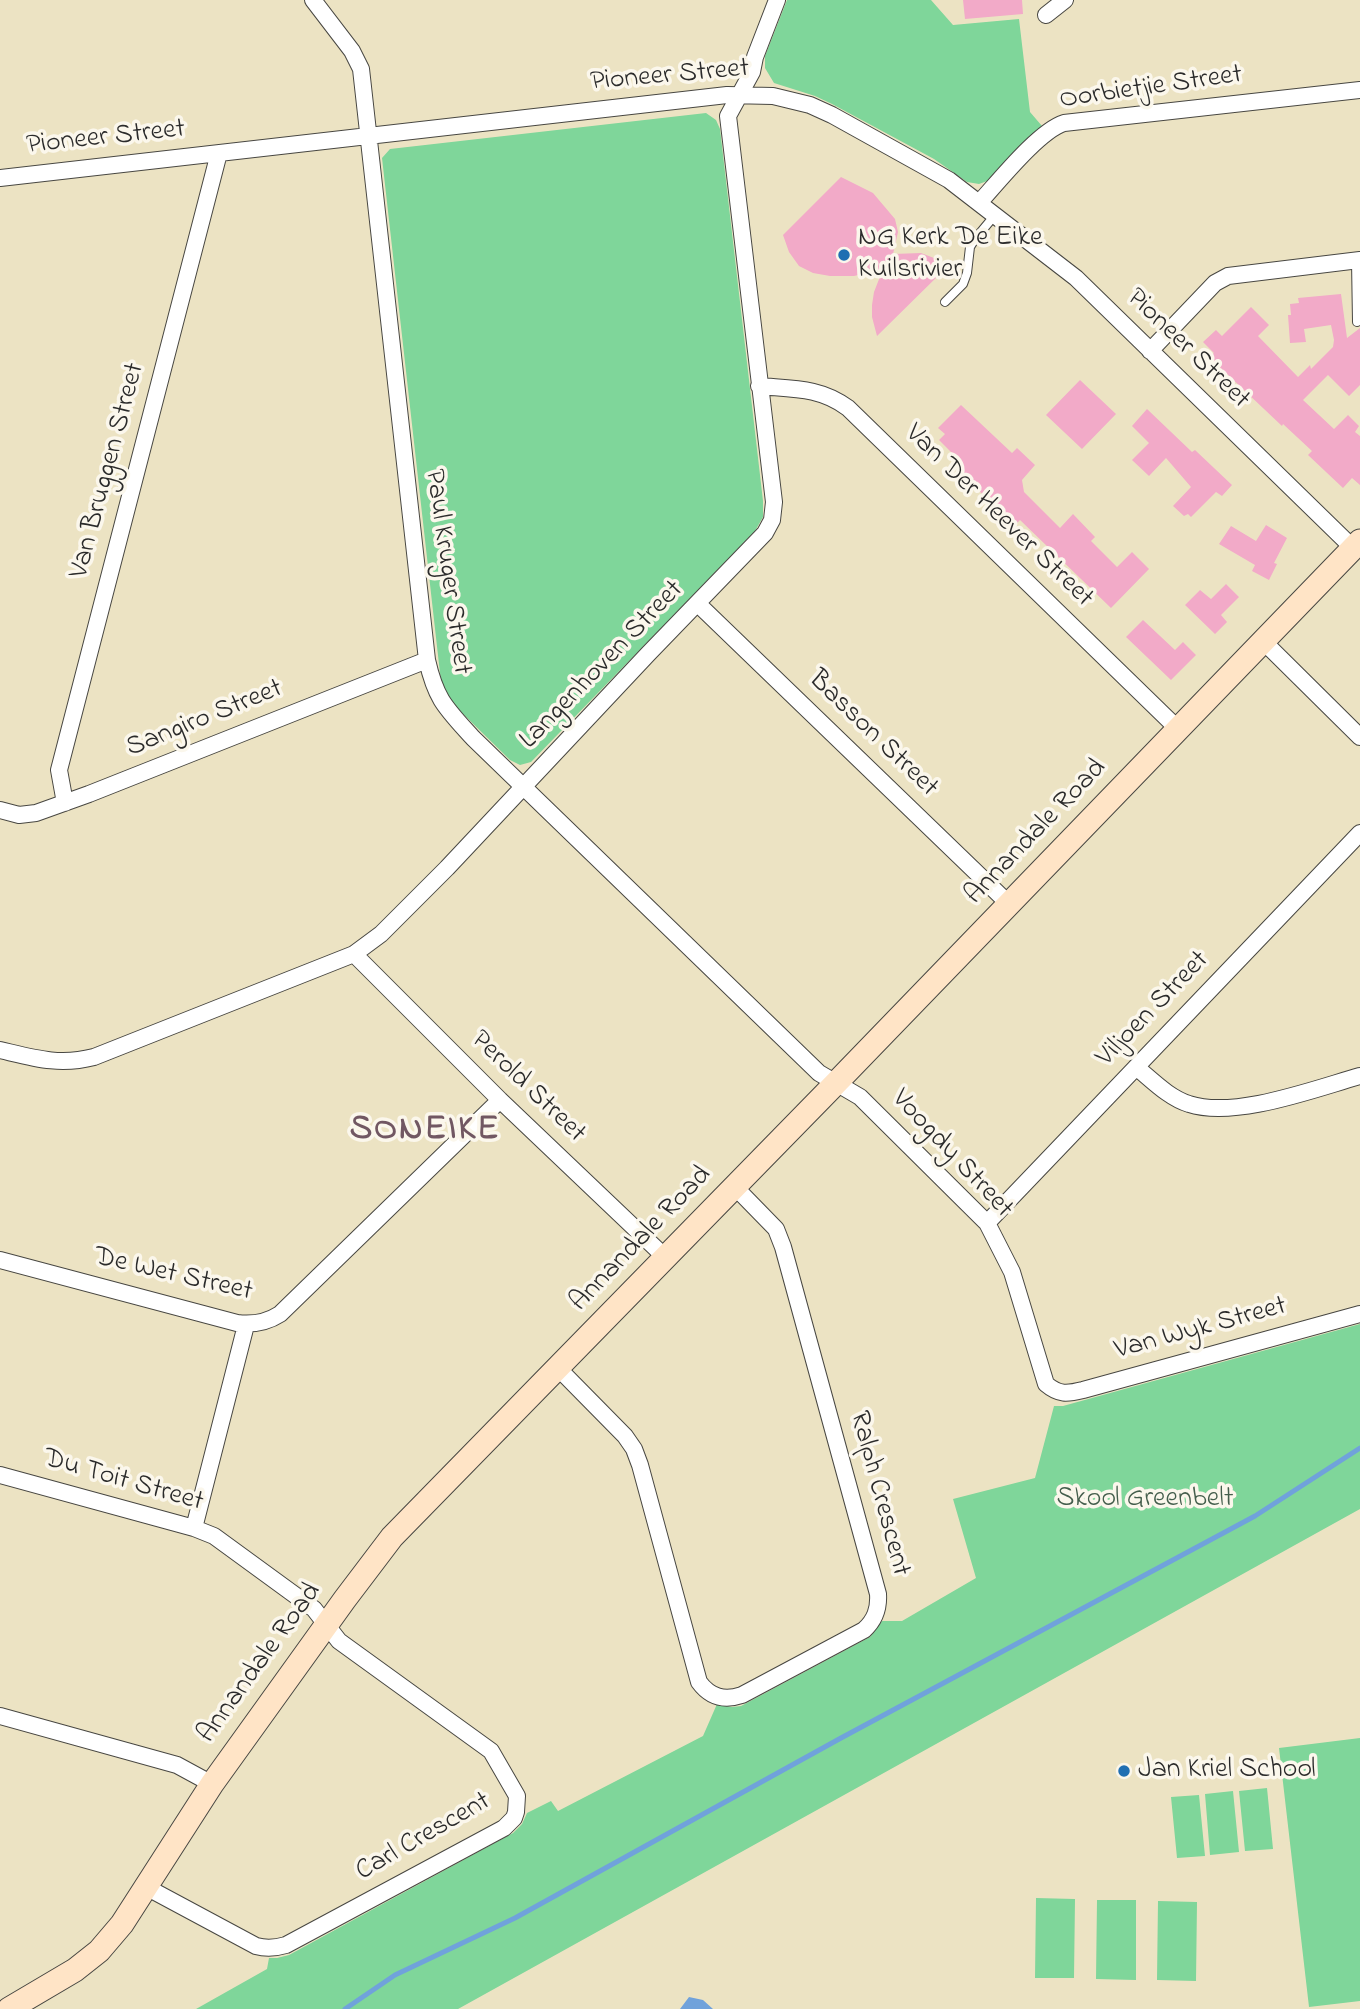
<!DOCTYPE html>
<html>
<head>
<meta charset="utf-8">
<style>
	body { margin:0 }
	canvas { display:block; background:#ece3c3 }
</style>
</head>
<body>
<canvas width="1360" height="2009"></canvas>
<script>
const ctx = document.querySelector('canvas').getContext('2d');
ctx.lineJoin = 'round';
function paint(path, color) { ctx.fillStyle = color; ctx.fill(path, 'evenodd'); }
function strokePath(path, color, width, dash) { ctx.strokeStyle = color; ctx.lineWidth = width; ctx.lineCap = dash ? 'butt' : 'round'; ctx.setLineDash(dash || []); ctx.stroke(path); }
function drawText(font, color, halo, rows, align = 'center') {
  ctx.font = font + ' "Indie Flower",sans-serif'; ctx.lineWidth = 7; ctx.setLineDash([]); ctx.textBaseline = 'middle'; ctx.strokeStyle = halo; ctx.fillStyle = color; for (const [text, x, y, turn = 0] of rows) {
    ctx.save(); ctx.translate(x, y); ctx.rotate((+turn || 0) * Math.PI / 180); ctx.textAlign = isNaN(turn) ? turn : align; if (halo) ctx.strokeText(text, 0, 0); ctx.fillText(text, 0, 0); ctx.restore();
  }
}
const green = new Path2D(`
	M787 0H931L953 25 1019 19 1030 112 1042 126 990 180 979 184 967 182 934 159 832 104 815 96 774 83 765 68V56Z
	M706 113 716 120 720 129 763 501V517L755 531 531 762 520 765 510 760 457 708 450 700 441 682 382 158 390 149Z
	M1360 1324V1509L458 2009H196L267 1969 269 1958H277L289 1955 513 1833 522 1824 527 1813 551 1801 558 1811 703 1736 717 1704 732 1707 741 1706 870 1637 882 1621H902L976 1578 953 1499 1035 1478 1054 1406H1063Z
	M1360 1738V2001L1309 2007 1279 1748Z
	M1267 1788 1273 1849 1245 1851 1239 1791Z
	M1233 1791 1239 1852 1210 1855 1205 1794Z
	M1199 1795 1205 1856 1177 1858 1171 1797Z
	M1036 1898 1075 1899 1074 1978H1035Z
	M1097 1900H1136V1980L1096 1979Z
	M1158 1901 1197 1902 1196 1981 1157 1980Z`);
const water = new Path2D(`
	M689 1997 703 2000 713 2009H680Z`);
const stream = new Path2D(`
	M345 2009 395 1975 515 1918 841 1738 1255 1516 1360 1448`);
const building = new Path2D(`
	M963 0H1022L1023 14 965 19Z
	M841 177 873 193 895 219 898 232 893 254 921 253 934 258 944 270 877 336 872 317V305L874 292 883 269 854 276H830L813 273 799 266 789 252 783 235Z
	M1341 294 1347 338 1360 328V385L1349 396 1328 375 1303 400 1334 429 1348 415 1359 426 1355 432 1360 436V485L1352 478 1343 488 1308 455 1312 451 1283 424 1282 426 1209 357 1214 353 1203 342 1216 330 1222 336 1251 307 1269 325 1258 336 1298 377 1310 365 1311 369 1333 347 1334 340 1331 325 1304 329 1306 342 1290 343 1288 315H1291L1290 304 1299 303 1298 298Z
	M1080 380 1116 414 1082 449 1046 415Z
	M961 405 1012 453 1017 448 1035 465 1022 480 1024 492 1060 528 1073 514 1095 537 1091 541 1117 567 1132 552 1149 569 1111 608 1020 520 1015 525 956 469 962 463 939 440 945 434 938 428Z
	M1147 409 1192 452 1195 450 1232 485 1222 496 1216 492 1191 517 1188 514 1184 516 1173 506 1191 487 1166 458 1149 476 1132 460 1149 443 1132 426Z
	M1266 525 1287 538 1274 563 1277 564 1269 580 1252 571 1255 565 1219 544 1231 526 1256 541Z
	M1226 584 1239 597 1221 615 1227 622 1215 634 1185 605 1200 590 1211 599Z
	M1143 620 1175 650 1183 642 1196 655 1171 680 1126 637Z`);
const lane = new Path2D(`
	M1356 261 1357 322
	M945 302 963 284 967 273 970 247 975 239 995 215`);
const street = new Path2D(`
	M313 0 352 51 361 69 427 660C436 700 446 708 473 738L819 1073 860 1097 987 1223 1012 1272 1046 1384C1059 1395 1067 1394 1083 1390L1360 1314
	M1046 15 1065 0
	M0 178 727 95 773 96 810 105 832 115 949 180 1076 278 1353 548
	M979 203C999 181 1039 131 1064 123L1360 90
	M1150 351 1215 283 1228 276 1360 260
	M759 386C792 389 820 387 848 408L1178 729
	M698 604 1009 904
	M1263 641 1360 737
	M65 803 59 770 219 153
	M0 810 19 815 36 813 89 794 427 660
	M354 954 500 1100 666 1258
	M0 1050C34 1058 59 1066 94 1057L354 954 381 934 447 868 648 654 765 533 772 520 774 502 728 116 752 72 755 57 777 0
	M1136 1067C1152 1080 1169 1098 1189 1104 1235 1119 1314 1089 1360 1076
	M987 1223 1360 833
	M0 1260 237 1323C253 1325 266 1323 280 1314L500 1100
	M558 1368 625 1436 634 1449 640 1465 699 1682C710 1697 724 1701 742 1695L864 1630C875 1620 879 1609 878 1594L783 1247 776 1229 735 1187
	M0 1475 194 1528 214 1536 314 1609 339 1641 491 1751 517 1796 516 1812 514 1818 504 1828 286 1945C276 1948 267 1949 256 1946L146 1887
	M194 1528 246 1325
	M0 1716 177 1765 212 1784`);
const secondary = new Path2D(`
	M9 2009 75 1970 99 1951 122 1924 212 1784 345 1599 392 1537 836 1083 1360 541`);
const markers = [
	[844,255,7,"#1f6fb2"],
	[1124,1771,7,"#1f6fb2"]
];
const streetNames = [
	["Pioneer Street",670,77,-5],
	["Oorbietjie Street",1151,89,-8],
	["Pioneer Street",106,139,-6],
	["Pioneer Street",1187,350,44],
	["Van Bruggen Street",109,471,-75],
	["Van Der Heever Street",998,517,44],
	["Paul Kruger Street",446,572,82],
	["Langenhoven Street",603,666,-46],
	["Sangiro Street",205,720,-22],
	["Basson Street",872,735,44],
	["Annandale Road",1037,833,-46],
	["Viljoen Street",1154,1010,-46],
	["Perold Street",527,1088,44],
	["Voogdy Street",951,1155,47],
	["Annandale Road",642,1240,-46],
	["De Wet Street",173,1276,13],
	["Van Wyk Street",1201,1330,-15],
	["Du Toit Street",123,1482,16],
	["Ralph Crescent",878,1494,75],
	["Annandale Road",261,1664,-54],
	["Carl Crescent",424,1838,-30]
];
const poiNames = [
	["NG Kerk De Eike",858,239],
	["Kuilsrivier",858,271],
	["Jan Kriel School",1138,1771]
];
const parkNames = [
	["Skool Greenbelt",1145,1500]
];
const districtNames = [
	["SONEIKE",425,1132]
];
paint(green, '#7fd69a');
paint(water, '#70a2db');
strokePath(stream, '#70a2db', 5);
paint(building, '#f2aac8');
strokePath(lane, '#484742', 10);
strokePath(street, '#484742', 18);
strokePath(secondary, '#484742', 25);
strokePath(lane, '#fff', 8);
strokePath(street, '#fff', 16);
strokePath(secondary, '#ffe4c6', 23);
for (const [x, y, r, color] of markers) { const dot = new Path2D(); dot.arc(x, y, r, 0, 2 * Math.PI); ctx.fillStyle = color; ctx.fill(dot); strokePath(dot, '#fbf7ec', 2.5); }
drawText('28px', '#2b2b2b', '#fbf7ec', streetNames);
drawText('28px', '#2b2b2b', '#fbf7ec', poiNames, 'left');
drawText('28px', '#445e4c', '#fbf7ec', parkNames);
ctx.letterSpacing = '2px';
drawText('bold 35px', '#715762', '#fbf7ec', districtNames);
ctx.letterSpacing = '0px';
</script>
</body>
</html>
